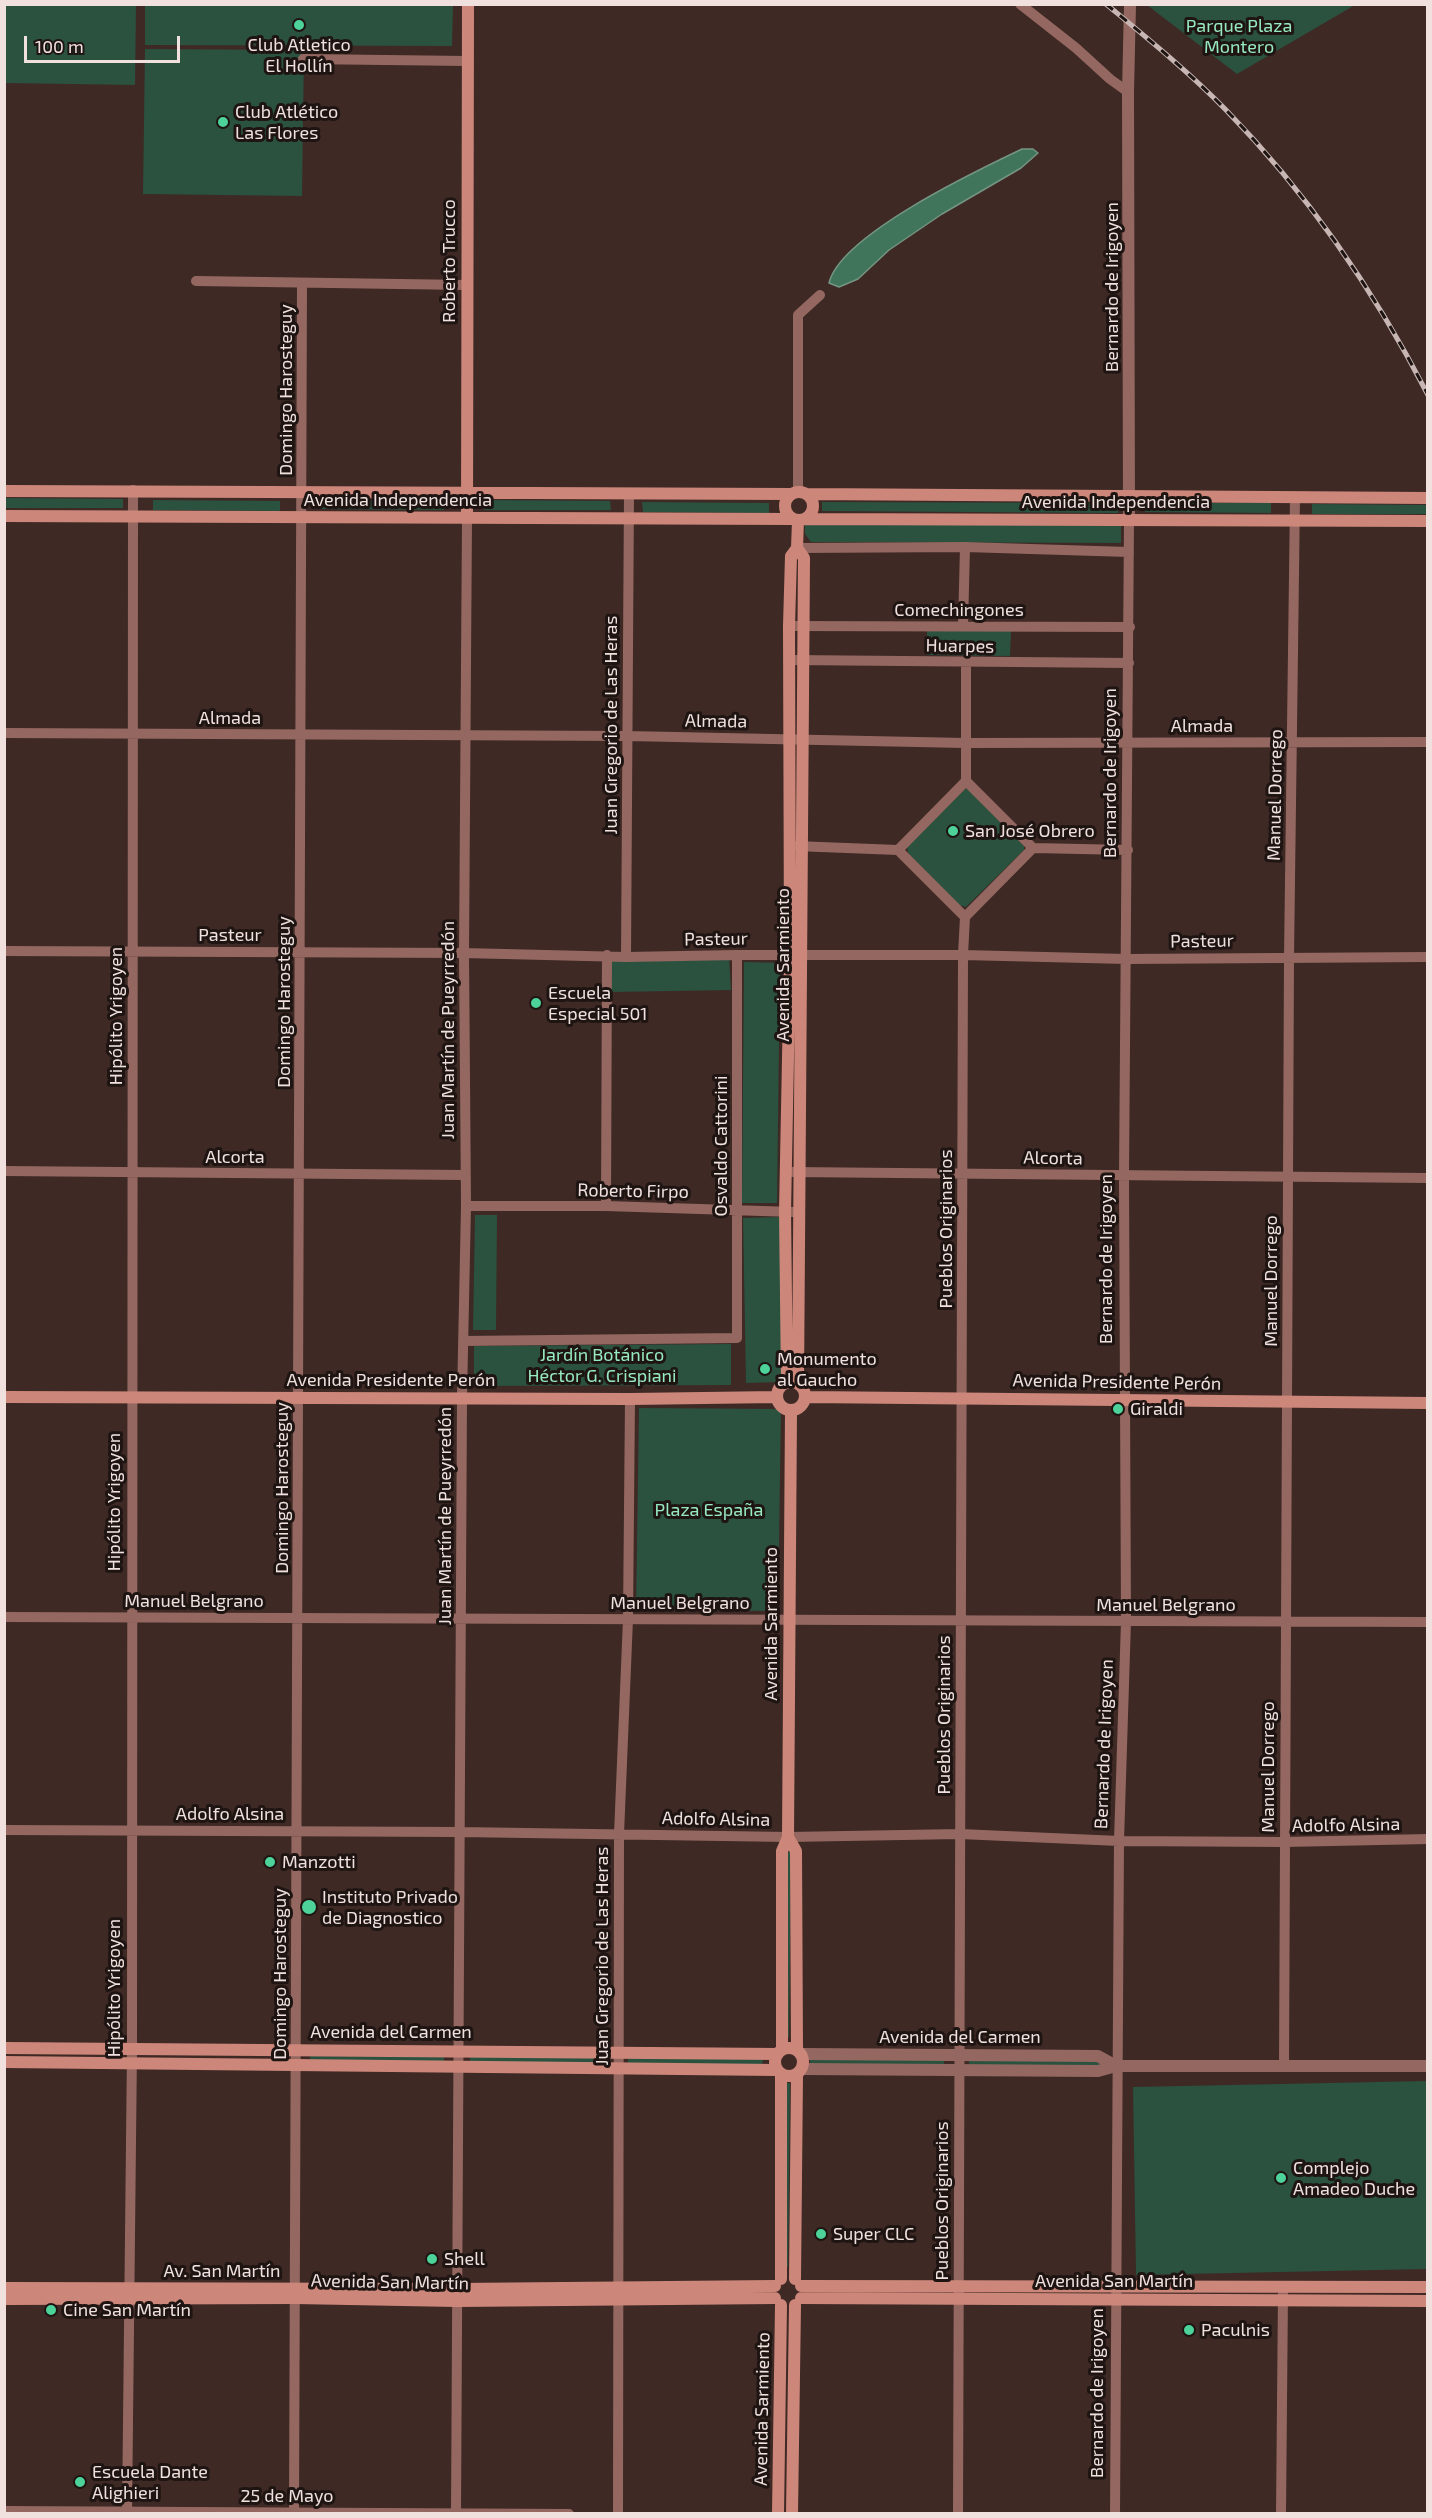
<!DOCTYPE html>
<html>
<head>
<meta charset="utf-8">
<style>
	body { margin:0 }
	#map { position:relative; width:1432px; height:2518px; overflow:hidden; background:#3e2925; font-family:"Exo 2",sans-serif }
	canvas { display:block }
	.frame { position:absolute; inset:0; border:6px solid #f0e1de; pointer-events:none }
	.scale { position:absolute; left:24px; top:36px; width:156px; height:27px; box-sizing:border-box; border:3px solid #f0e1de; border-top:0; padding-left:8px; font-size:18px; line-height:21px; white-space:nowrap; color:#f0e1de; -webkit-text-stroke:4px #1e1513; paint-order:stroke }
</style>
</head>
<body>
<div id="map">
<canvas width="1432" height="2518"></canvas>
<div class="frame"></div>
<div class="scale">100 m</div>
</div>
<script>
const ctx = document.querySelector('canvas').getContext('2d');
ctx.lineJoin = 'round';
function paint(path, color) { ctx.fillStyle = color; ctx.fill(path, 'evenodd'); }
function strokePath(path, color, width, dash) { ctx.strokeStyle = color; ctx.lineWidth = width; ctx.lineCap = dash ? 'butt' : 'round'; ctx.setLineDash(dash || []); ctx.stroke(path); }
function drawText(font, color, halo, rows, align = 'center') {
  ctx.font = font + ' "Exo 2",sans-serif'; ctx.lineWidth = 6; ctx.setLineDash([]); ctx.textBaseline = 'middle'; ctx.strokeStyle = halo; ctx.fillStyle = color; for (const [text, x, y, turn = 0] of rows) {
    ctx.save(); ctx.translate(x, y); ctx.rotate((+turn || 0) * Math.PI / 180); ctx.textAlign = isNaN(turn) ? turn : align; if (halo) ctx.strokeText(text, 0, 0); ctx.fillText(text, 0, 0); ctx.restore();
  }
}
const green = new Path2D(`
	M4 5H136L135 85 5 83Z
	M145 5H453L452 46 145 45Z
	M1147 5H1355L1237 74Z
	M145 49 304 50 302 196 143 194Z
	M5 498 123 499V508H5Z
	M153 500 280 501V511L153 510Z
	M317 500 444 501V510L318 509Z
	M484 500 610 501 611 510H484Z
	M642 502 769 503V513L643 512Z
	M822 502 1118 503V513L822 511Z
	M1145 503H1271V513L1145 512Z
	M1312 504 1427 505V514H1312Z
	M1121 524V543L811 542 805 534V525Z
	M927 630 1011 631 1010 656 927 655Z
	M965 789H968L1024 846V850L966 907 959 905 908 853 907 847Z
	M729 958 731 990 610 992 611 960Z
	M744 962 780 963 777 1203H742Z
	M475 1215H497L496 1330H473Z
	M780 1217 783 1382 746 1383 743 1218Z
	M731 1344V1385L474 1386V1346Z
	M639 1408 781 1409 778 1611 636 1610Z
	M788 1852H791L789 2037H786Z
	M310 2056 444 2057V2063L310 2062Z
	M470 2057 604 2058V2063L470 2062Z
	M628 2058 763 2059 762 2065 628 2063Z
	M810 2058 944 2060V2065L810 2064Z
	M969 2060 1103 2061V2067L969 2066Z
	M1427 2081V2269L1136 2275 1133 2087Z
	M787 2083H790L788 2267H785Z`);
const water = new Path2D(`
	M1022 149H1033L1038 153 1021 168 942 214 889 250 858 279 839 287 829 283C840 235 978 170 1022 149Z`);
const minor = new Path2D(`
	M1020 4 1076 48 1110 79 1128 92
	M303 59 467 61
	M196 281 467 285
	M798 492V315L820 295
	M797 548 965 547 1129 552
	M789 626 1130 627
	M963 626 965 547
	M790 660 1129 663
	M966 662V781
	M4 733 627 736 965 743 1428 742
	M795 846 898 850
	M1033 848 1128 850
	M4 951 464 953 626 957 737 955H963L1127 959 1428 957
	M626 957 629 493
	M4 1171 464 1175
	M792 1172 1428 1178
	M466 1206H606L793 1212
	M606 1206 607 955
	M463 1341 737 1338V955
	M4 1617 1428 1622
	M4 1830 460 1832 788 1837 960 1834 1119 1841 1284 1842 1428 1839
	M1284 2065 1289 957 1295 497
	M4 2511 569 2514
	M127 2514 132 2049 133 490
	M294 2514 302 283
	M456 2514 462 1398 466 1206 464 953 467 518
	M618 2514 619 1834 628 1619 630 1399
	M958 2514 963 955 965 917 1033 848 966 781 898 850 965 917
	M1115 2514 1119 1841 1126 1621 1124 1176 1129 520
	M1281 2514 1283 2292`);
const tertiary = new Path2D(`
	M1129 520 1128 92 1130 4
	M801 2054 1098 2056 1116 2066
	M802 2069 1098 2071 1116 2066H1428`);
const secondary = new Path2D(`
	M4 491 791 494
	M785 506a14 14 0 1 1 28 0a14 14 0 1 1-28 0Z
	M806 494 1428 498
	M4 516 792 519
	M467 518 468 4
	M805 519 1428 521
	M797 548 804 558 798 1384
	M777 1396a14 14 0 1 1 28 0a14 14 0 1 1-28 0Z
	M787 1383 785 1212 790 955 789 626 791 556 797 548 798 521
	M4 1397 630 1399 777 1397
	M806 1397 1428 1403
	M788 1837 796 1851 797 2050
	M775 2062a14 14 0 1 1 28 0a14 14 0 1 1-28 0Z
	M4 2048 778 2054
	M782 2050V1851L788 1837 791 1411
	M4 2062 777 2070
	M781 2074V2279
	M795 2279 797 2075
	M801 2286 1428 2287
	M4 2288 458 2289 775 2286
	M801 2298 1428 2301
	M4 2299 295 2298 457 2301 775 2298
	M778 2514 781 2305
	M792 2514 795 2305`);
const rail = new Path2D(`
	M1106 4C1147 38 1189 72 1226 110 1307 193 1375 292 1428 395`);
const markers = [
	[299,25,6,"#4dd39a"],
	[223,122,6,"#4dd39a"],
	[953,831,6,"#4dd39a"],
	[536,1003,6,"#4dd39a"],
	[765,1369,6,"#4dd39a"],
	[1118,1409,6,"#4dd39a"],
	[270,1862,6,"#4dd39a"],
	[309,1907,8,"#4dd39a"],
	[1281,2178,6,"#4dd39a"],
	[821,2234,6,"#4dd39a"],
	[432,2259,6,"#4dd39a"],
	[51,2310,6,"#4dd39a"],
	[1189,2330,6,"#4dd39a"],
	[80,2482,6,"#4dd39a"]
];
const parkNames = [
	["Parque Plaza",1239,26],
	["Montero",1239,47],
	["Jardín Botánico",602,1355],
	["Héctor G. Crispiani",602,1376],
	["Plaza España",709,1510]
];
const poiNames = [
	["Club Atletico",299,45,"center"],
	["El Hollín",299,66,"center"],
	["Club Atlético",235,112],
	["Las Flores",235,133],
	["San José Obrero",965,831],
	["Escuela",548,993],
	["Especial 501",548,1014],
	["Monumento",777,1359],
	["al Gaucho",777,1380],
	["Giraldi",1130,1409],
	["Manzotti",282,1862],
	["Instituto Privado",322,1897],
	["de Diagnostico",322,1918],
	["Complejo",1293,2168],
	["Amadeo Duche",1293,2189],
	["Super CLC",833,2234],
	["Shell",444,2259],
	["Cine San Martín",63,2310],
	["Paculnis",1201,2330],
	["Escuela Dante",92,2472],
	["Alighieri",92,2493]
];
const streetNames = [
	["Roberto Trucco",449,261,-90],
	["Bernardo de Irigoyen",1112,287,-90],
	["Domingo Harosteguy",286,390,-90],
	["Avenida Independencia",398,500],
	["Avenida Independencia",1116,502],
	["Comechingones",959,610],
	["Huarpes",960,646,1],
	["Almada",230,718],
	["Almada",716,721,1],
	["Juan Gregorio de Las Heras",611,725,-90],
	["Almada",1202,726],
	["Bernardo de Irigoyen",1110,773,-90],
	["Manuel Dorrego",1275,795,-89],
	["Pasteur",230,935],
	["Pasteur",716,939,-1],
	["Pasteur",1202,941,-1],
	["Avenida Sarmiento",783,965,-90],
	["Domingo Harosteguy",284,1002,-90],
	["Hipólito Yrigoyen",116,1016,-90],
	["Juan Martín de Pueyrredón",448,1030,-90],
	["Osvaldo Cattorini",721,1146,-90],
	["Alcorta",235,1157],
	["Alcorta",1053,1158,1],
	["Roberto Firpo",633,1191,1],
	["Pueblos Originarios",946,1229,-90],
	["Bernardo de Irigoyen",1106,1259,-90],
	["Manuel Dorrego",1271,1281,-90],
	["Avenida Presidente Perón",391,1380],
	["Avenida Presidente Perón",1117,1382,1],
	["Domingo Harosteguy",282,1488,-90],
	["Hipólito Yrigoyen",114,1502,-90],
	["Juan Martín de Pueyrredón",445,1516,-90],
	["Manuel Belgrano",194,1601],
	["Manuel Belgrano",680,1603],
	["Manuel Belgrano",1166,1605],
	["Avenida Sarmiento",771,1624,-90],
	["Pueblos Originarios",944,1715,-90],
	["Bernardo de Irigoyen",1104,1744,-88],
	["Manuel Dorrego",1268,1767,-90],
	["Adolfo Alsina",230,1814],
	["Adolfo Alsina",716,1819,1],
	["Adolfo Alsina",1346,1825,-1],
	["Juan Gregorio de Las Heras",602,1956,-90],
	["Domingo Harosteguy",280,1974,-90],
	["Hipólito Yrigoyen",114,1988,-90],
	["Avenida del Carmen",391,2032],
	["Avenida del Carmen",960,2037],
	["Pueblos Originarios",942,2201,-90],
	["Av. San Martín",222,2271],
	["Avenida San Martín",1114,2281],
	["Avenida San Martín",390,2282,1],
	["Bernardo de Irigoyen",1097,2393,-90],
	["Avenida Sarmiento",762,2409,-89],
	["25 de Mayo",287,2496]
];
paint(green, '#2b513f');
paint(water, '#40755c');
strokePath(water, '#759583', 1.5);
strokePath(minor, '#946860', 10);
strokePath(tertiary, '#946860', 12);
strokePath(secondary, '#cd877a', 12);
strokePath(rail, '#c7b6b3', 5);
strokePath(rail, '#1e1513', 3, [9]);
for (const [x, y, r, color] of markers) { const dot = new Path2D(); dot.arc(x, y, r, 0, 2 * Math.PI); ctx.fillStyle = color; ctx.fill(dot); strokePath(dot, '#1e1513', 2); }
drawText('18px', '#97e9c0', '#1e1513', parkNames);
drawText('18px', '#f0e1de', '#1e1513', poiNames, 'left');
drawText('18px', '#f0e1de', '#1e1513', streetNames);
</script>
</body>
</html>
